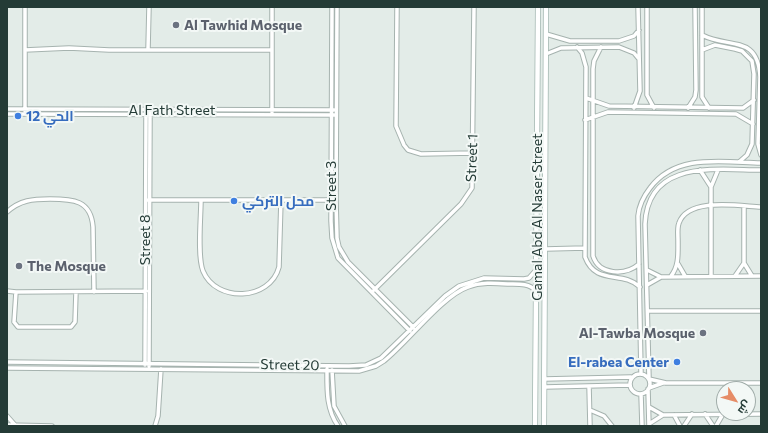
<!DOCTYPE html>
<html>
<head>
<meta charset="utf-8">
<style>
	body { margin:0 }
	#map { position:relative; width:768px; height:433px; overflow:hidden; background:#e3ece8; font-family:Commissioner,Cairo,sans-serif }
	canvas { display:block }
	.frame { position:absolute; inset:0; border:8px solid #243b36; pointer-events:none }
	.north { position:absolute; left:716px; top:381px; width:40px; height:40px; box-sizing:border-box; background:#f3f8f6; border:1px solid #a0aca9; border-radius:50%; rotate:127deg; font-size:11px; font-weight:700; line-height:16px; text-align:center; color:#243b36 }
	.north::after { content:''; display:block; margin:auto; width:14px; height:18px; background:#e68c67; clip-path:polygon(50% 0,100% 100%,50% 72%,0 100%) }
</style>
</head>
<body>
<div id="map">
<canvas width="768" height="433"></canvas>
<div class="frame"></div>
<div class="north">ش</div>
</div>
<script>
const ctx = document.querySelector('canvas').getContext('2d');
ctx.lineJoin = 'round';
function strokePath(path, color, width, dash) { ctx.strokeStyle = color; ctx.lineWidth = width; ctx.lineCap = dash ? 'butt' : 'round'; ctx.setLineDash(dash || []); ctx.stroke(path); }
function drawText(font, color, halo, rows, align = 'center') {
  ctx.font = font + ' Commissioner,Cairo,sans-serif'; ctx.lineWidth = 4; ctx.setLineDash([]); ctx.textBaseline = 'middle'; ctx.strokeStyle = halo; ctx.fillStyle = color; for (const [text, x, y, turn = 0] of rows) {
    ctx.save(); ctx.translate(x, y); ctx.rotate((+turn || 0) * Math.PI / 180); ctx.textAlign = isNaN(turn) ? turn : align; if (halo) ctx.strokeText(text, 0, 0); ctx.fillText(text, 0, 0); ctx.restore();
  }
}
const street = new Path2D(`
	M25 7V111
	M332 7 331 221 332 238 338 258 410 331
	M337 7 336 200 337 238 339 247 348 262 414 328
	M397 7 396 126 404 145 408 150 421 154 473 153
	M647 7V95L654 108
	M702 7V97L709 108
	M546 34 570 41H619L634 36 639 30
	M702 35C729 49 758 34 760 77L758 144 761 155
	M577 47 582 53 586 67 585 257C596 286 622 270 640 287
	M601 47 594 61 593 69V256C599 275 625 276 639 264
	M148 49 149 7
	M25 50 69 48 109 50H272
	M702 50 715 45 735 49 742 51 752 61 754 74 752 144 747 155 739 162
	M546 54 561 48 619 47 634 53 639 59
	M586 98 609 106 743 108 754 100
	M634 108 640 91 638 7
	M688 108 695 97 696 90 695 7
	M7 109 334 110
	M272 112V7
	M7 114 334 115
	M585 120 608 112 736 114 753 124
	M700 170 711 187
	M148 200H332
	M201 200C201 217 197 256 203 271 216 303 270 301 279 267L281 200
	M744 206V263L752 276
	M7 212C20 200 33 199 50 199 73 199 91 200 93 227L94 292
	M546 249 585 248
	M678 264 685 276
	M647 270 661 277
	M671 276C679 266 678 254 678 241 678 235 677 228 679 223 688 197 739 206 761 207
	M711 276V187L718 170
	M735 276 744 263
	M647 285 661 277 761 276
	M374 290 461 204 472 188 474 7
	M7 291 16 292 146 291
	M16 292 14 322 18 327H71L75 322 76 292
	M648 311H761
	M7 362 349 366 366 365 381 358 445 296 459 286 484 278 524 279 529 278 536 270
	M145 365 146 113
	M149 366 150 112
	M7 368 359 371 376 366 384 361C408 342 442 296 468 287 481 282 494 283 508 284 518 284 529 283 536 291
	M327 369C327 389 326 409 338 426
	M332 370 334 406 345 426
	M641 373 638 216C639 205 643 197 650 188 676 153 722 162 761 163
	M630 384a10 10 0 1 1 20 0a10 10 0 1 1-20 0Z
	M649 378 645 224C648 159 716 170 761 170
	M545 379 631 377
	M649 379 666 383H761
	M589 386 590 426
	M545 387 629 385
	M649 388 663 383
	M648 389 649 426
	M641 394 642 426
	M649 407 663 415 761 414
	M590 410 604 416 612 426
	M705 414 713 426
	M674 415 680 426
	M7 416 15 425
	M649 424 663 415
	M7 425 52 426
	M155 426 158 416 161 369
	M684 426 692 414
	M716 426 723 414`);
const secondary = new Path2D(`
	M535 426 538 7
	M544 426 546 7`);
const markers = [
	[176,25,4,"#6b7280"],
	[18,116,4,"#3f7fe0"],
	[234,201,4,"#3f7fe0"],
	[19,266,4,"#6b7280"],
	[703,333,4,"#6b7280"],
	[677,362,4,"#3f7fe0"]
];
const worshipNames = [
	["Al Tawhid Mosque",184,25],
	["The Mosque",27,266],
	["Al-Tawba Mosque",695,333,"right"]
];
const streetNames = [
	["Al Fath Street",172,110],
	["Street 1",472,158,-88],
	["Street 3",331,186,-90],
	["Gamal Abd Al Naser Street",537,217,-90],
	["Street 8",145,240,-90],
	["Street 20",290,365,1]
];
const shopNames = [
	["الحي 12",26,116],
	["محل التركي",242,201],
	["El-rabea Center",669,362,"right"]
];
strokePath(street, '#a6b3af', 5.5);
strokePath(secondary, '#a2b6b0', 6);
strokePath(street, '#fff', 3.5);
strokePath(secondary, '#fff', 4.5);
for (const [x, y, r, color] of markers) { const dot = new Path2D(); dot.arc(x, y, r, 0, 2 * Math.PI); ctx.fillStyle = color; ctx.fill(dot); strokePath(dot, '#f3f8f6', 1.5); }
drawText('bold 14px', '#5b616d', '#f3f8f6', worshipNames, 'left');
drawText('14px', '#243b36', '#f3f8f6', streetNames);
drawText('bold 14px', '#366cbe', '#f3f8f6', shopNames, 'left');
</script>
</body>
</html>
